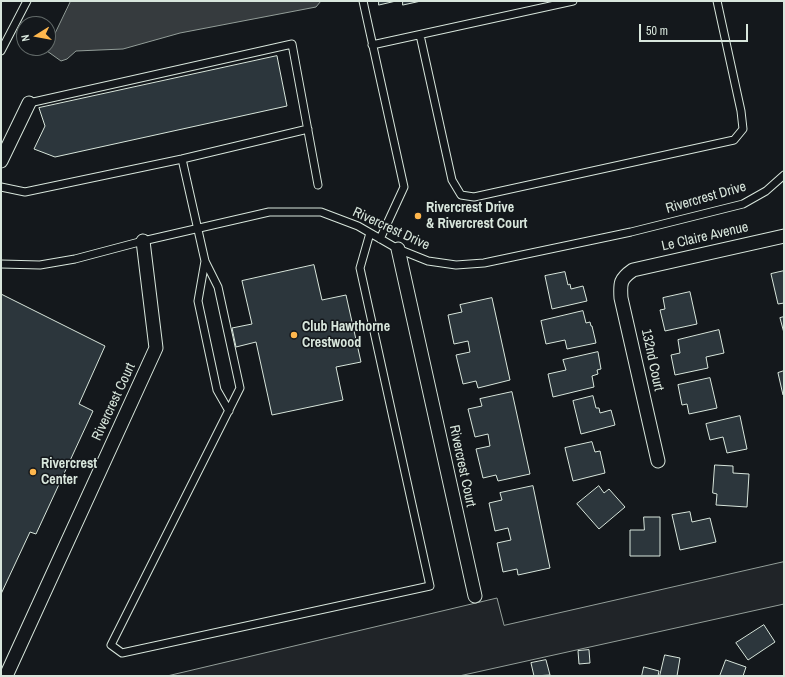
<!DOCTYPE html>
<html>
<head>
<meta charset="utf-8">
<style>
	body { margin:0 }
	#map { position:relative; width:785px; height:677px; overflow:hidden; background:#14181c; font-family:"Archivo Narrow",sans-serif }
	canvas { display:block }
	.frame { position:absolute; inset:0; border:2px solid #d8e6dc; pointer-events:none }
	.north { position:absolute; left:16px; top:16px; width:40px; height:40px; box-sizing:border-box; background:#14181c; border:1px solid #626a69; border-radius:50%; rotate:259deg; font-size:11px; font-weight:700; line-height:16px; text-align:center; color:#d8e6dc }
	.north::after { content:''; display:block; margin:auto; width:14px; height:18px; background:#ffb74d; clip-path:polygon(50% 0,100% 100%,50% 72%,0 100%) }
	.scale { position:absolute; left:639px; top:24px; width:109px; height:18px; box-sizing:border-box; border:2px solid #d8e6dc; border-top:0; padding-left:5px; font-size:12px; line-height:14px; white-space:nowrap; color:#d8e6dc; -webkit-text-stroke:3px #14181c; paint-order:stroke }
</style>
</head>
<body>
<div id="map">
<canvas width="785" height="677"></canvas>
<div class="frame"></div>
<div class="north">N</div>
<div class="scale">50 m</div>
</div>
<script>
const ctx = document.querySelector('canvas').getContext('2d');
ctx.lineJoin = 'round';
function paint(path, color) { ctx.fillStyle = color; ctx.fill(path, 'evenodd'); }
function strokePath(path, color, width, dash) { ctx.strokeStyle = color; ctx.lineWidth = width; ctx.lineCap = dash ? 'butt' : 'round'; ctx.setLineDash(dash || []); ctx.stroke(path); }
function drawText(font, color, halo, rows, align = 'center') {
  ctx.font = font + ' "Archivo Narrow",sans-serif'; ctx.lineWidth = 3; ctx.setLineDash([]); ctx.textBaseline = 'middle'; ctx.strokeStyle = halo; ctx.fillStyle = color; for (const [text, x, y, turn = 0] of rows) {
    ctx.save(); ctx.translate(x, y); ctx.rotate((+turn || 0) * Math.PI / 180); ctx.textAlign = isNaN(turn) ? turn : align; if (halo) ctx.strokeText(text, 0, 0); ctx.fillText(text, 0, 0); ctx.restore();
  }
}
const green = new Path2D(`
	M784 562V604L459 676H167L497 598 504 625Z`);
const water = new Path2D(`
	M71 1H321L316 7 180 33 123 49 76 51 67 59 61 61 47 51Z`);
const building = new Path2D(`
	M379 1H396L379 5Z
	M403 1H421L403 5Z
	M277 56 287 106 55 157 34 149 45 126 39 108Z
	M314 265 322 300 346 295 361 362 336 367 343 400 272 415 256 342 236 347 232 328 252 324 242 281Z
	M784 271V303L778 304 771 274Z
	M565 272 568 285 570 284 571 289 583 286 587 301 552 309 545 276Z
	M690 292 697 324 665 331 660 310 665 309 663 298Z
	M1 294 105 346 79 404 93 411 36 534 30 532 1 594Z
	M492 298 510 380 478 388 476 381 463 384 456 355 470 352 468 341 454 344 448 315 462 312 460 305Z
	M583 311 586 323 590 322 591 326H592L596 343 567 349 565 340 546 344 541 321Z
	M784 317V333L780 318Z
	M719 330 724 353 706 357 708 368 675 375 671 355 680 353 678 340Z
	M598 352 601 369 597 370 598 374 592 376 594 387 553 397 548 374 566 370 563 360Z
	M784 371V395H783L778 373Z
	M710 378 717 408 689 414 687 404 682 405 678 385Z
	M512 392 530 474 498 481 496 475 483 478 476 449 490 446 488 434 475 437 468 409 482 406 480 399Z
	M593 396 596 408H599L600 413 611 410 615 425 581 434 573 401Z
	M740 416 747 449 727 453 723 437 710 440 706 424Z
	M592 442 595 452 600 451 605 473 573 481 565 448Z
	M715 465 733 466V473L749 474 747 507 716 505 717 494 713 493Z
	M533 486 550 568 518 575 517 569 503 572 497 543 511 540 508 528 495 531 489 503 502 500 500 493Z
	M599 486 604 493 609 489 625 507 599 529 577 504Z
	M690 512 692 522 710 518 716 542 680 550 672 515Z
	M644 517H660V556H630V530H644Z
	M764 625 775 642 748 660 736 643Z
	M589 650 590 663 579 664 578 651Z
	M665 655 680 658 677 676H660Z
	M546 660 550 675 534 676 531 663Z
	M726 660 746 667 743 676H720Z
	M644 667 659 671 658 676H642Z`);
const lane = new Path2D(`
	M363 1 404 187 380 239
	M420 35 452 180 461 195 474 197 734 140 743 129 741 111 717 1
	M372 45 573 1
	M1 51 27 1
	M29 103 292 44 318 185
	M182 159 205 261 218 287 240 388 111 645 122 653 430 586 360 268 370 233
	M1 187 25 192 182 159 308 129
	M205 261 198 301 217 390 229 411
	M1 264 40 265 75 259 143 241 269 212H321L358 226 398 249 428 261 456 265 484 263 631 232 743 204 766 191 784 175`);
const street = new Path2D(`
	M1 161 29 103
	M398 249 475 596
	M658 461 621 298C620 283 620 279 633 270L784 236
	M6 676 156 348 143 241`);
const markers = [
	[418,216,4,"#ffb74d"],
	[294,335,4,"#ffb74d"],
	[33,472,4,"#ffb74d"]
];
const streetNames = [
	["Rivercrest Drive",706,198,-16],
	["Rivercrest Drive",391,229,25],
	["Le Claire Avenue",705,237,-13],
	["132nd Court",652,360,78],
	["Rivercrest Court",114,402,-65],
	["Rivercrest Court",462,466,78]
];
const poiNames = [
	["Rivercrest Drive",426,208],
	["& Rivercrest Court",426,224],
	["Club Hawthorne",302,327],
	["Crestwood",302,343],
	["Rivercrest",41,464],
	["Center",41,480]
];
paint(green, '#202428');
strokePath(green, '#939e99', 1);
paint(water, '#363b3e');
strokePath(water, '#939e99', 1);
paint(building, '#2c363c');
strokePath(building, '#d8e6dc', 1);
strokePath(lane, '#d8e6dc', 9);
strokePath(street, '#d8e6dc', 15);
strokePath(lane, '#14181c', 7);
strokePath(street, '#14181c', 13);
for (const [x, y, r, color] of markers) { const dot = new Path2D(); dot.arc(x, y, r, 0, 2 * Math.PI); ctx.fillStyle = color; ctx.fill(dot); strokePath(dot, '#14181c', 1.5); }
drawText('14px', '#d8e6dc', '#14181c', streetNames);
drawText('bold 14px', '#d8e6dc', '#14181c', poiNames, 'left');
</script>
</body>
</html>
